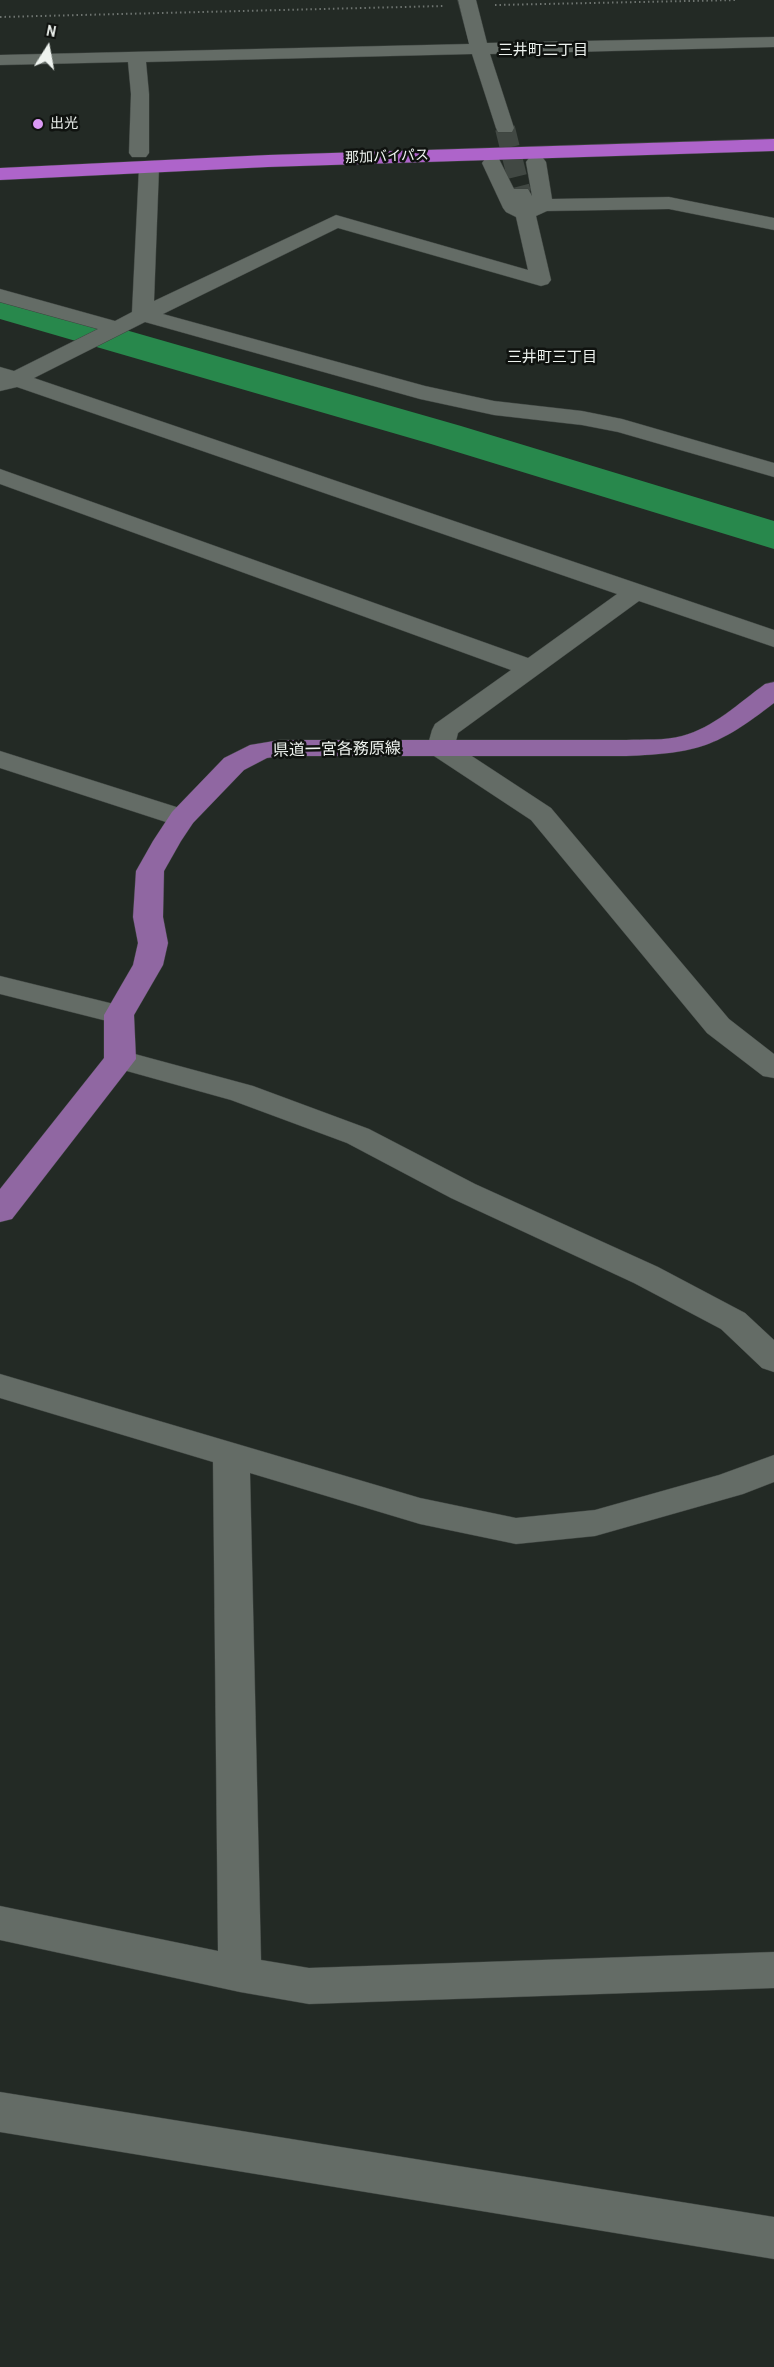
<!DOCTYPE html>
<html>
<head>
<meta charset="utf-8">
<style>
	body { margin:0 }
	#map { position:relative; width:774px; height:2367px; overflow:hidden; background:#232a25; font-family:"Archivo Narrow",sans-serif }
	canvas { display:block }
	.north { position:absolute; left:18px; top:18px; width:60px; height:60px; -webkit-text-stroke:4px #0f120f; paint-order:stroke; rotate:11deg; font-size:16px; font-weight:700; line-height:24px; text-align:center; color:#eef3ef }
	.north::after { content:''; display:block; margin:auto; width:21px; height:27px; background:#eef3ef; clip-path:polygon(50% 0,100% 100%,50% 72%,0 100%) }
</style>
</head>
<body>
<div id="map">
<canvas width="774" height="2367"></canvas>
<div class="north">N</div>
</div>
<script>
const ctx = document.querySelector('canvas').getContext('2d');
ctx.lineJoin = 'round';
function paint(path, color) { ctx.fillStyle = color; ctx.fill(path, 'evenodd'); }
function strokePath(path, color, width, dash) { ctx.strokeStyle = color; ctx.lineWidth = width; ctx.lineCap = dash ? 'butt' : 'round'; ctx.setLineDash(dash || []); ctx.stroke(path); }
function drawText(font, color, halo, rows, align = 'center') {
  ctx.font = font + ' "Archivo Narrow","Noto Sans JP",sans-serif'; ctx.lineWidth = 5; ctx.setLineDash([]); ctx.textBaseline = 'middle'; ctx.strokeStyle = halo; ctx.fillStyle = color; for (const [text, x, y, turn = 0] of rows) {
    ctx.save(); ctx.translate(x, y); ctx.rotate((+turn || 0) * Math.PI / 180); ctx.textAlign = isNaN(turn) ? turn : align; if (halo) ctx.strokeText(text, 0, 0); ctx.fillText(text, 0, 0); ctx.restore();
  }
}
const river = new Path2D(`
	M0 294 461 426 774 521V549L431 444 0 319Z`);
const minorTunnel = new Path2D(`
	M505 128 521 193`);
const path = new Path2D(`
	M495 5 737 0
	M0 17 443 6`);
const minor = new Path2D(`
	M458 0H476L487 43 774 37V47L490 54 514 128 512 132H498L496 128 472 54 146 62 149 94V153L146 157H132L129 153 131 94 128 62 0 65V55L469 44Z
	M536 156 543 158 546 162 552 199 669 197 774 218V230L669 209 547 211 536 216 551 280 548 284 541 286 338 228 163 314 425 386 494 401 582 411 622 419 774 463V477L618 432 582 425 494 415 420 399 145 322 34 378 774 630V647L639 601 458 733 455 745 551 808 729 1019 774 1054V1078L763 1076 707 1033 531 820 431 754 427 748 432 730 435 724 511 670 0 484V469L528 658 617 594 17 387 0 391V367L14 371 98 329 0 302V289L115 321 132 312 139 168 142 164H156L159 168 154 301 336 215 528 270 516 217 506 212 503 208 482 163 485 159H499L514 189H528L532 196 526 162 529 158Z
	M0 751 192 812 196 818 192 824 182 826 172 824 0 768Z
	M0 976 130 1008 134 1015 130 1022 119 1024 0 994Z
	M120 1050 253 1086 369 1129 475 1184 658 1267 745 1313 774 1340V1372L762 1368 721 1329 634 1283 451 1198 347 1143 231 1100 109 1066 104 1059 109 1052Z
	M0 1374 420 1498 516 1518 595 1510 719 1475 774 1455V1482L743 1494 595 1536 516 1544 420 1524 250 1473 261 1960 309 1968 774 1952V1988L309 2004 240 1992 0 1940V1906L218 1951 213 1462 0 1398Z
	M0 2092 774 2217V2259L0 2132Z`);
const major = new Path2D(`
	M774 682V703C717 747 698 753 626 756H280L267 758 244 770 193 823 181 841 164 871 163 917 168 943 163 965 134 1015 136 1059 12 1219 0 1222V1189L104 1058V1015L133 965 138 943 133 917 136 871 153 841 172 812 224 758 250 745 280 740H626C644 739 664 741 682 736 713 728 739 703 765 684Z`);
const highway = new Path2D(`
	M774 139V151L268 167 0 180V168L268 155Z`);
const markers = [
	[38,124,6,"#db99f5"]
];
const farPoinames = [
	["出光",50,124]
];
const farStreetnames = [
	["那加バイパス",387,157,-2]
];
const farNeighbourhoodnames = [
	["三井町二丁目",543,51],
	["三井町三丁目",552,358]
];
const streetNames = [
	["県道一宮各務原線",337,750,-1]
];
paint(river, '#28884c');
strokePath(minorTunnel, '#414843', 20, [20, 10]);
strokePath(minor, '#3e4440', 1);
strokePath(major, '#3e4440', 1);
strokePath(highway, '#3e4440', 1);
strokePath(path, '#6e7470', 2, [1.5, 3]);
paint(minor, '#646c66');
paint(major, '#9067a2');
paint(highway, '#ae64ca');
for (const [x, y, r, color] of markers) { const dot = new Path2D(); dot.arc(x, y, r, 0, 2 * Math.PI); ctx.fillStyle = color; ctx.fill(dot); strokePath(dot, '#0f120f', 2); }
drawText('14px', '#eef3ef', '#0f120f', farPoinames, 'left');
drawText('14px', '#eef3ef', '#0f120f', farStreetnames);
drawText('15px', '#eef3ef', '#0f120f', farNeighbourhoodnames);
drawText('16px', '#eef3ef', '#0f120f', streetNames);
</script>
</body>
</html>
